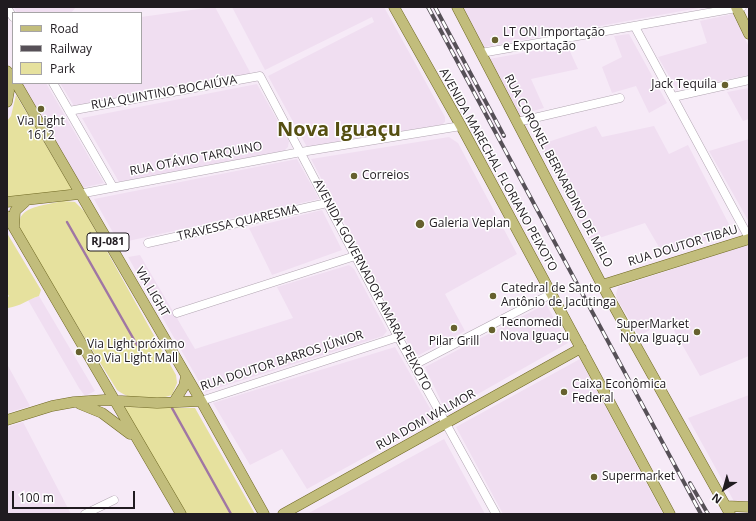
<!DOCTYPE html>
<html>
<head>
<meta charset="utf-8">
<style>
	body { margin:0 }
	#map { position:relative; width:756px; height:521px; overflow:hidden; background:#f6eaf7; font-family:"Open Sans",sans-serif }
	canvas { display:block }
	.frame { position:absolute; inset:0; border:8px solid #201b20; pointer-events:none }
	.legend { position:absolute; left:12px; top:12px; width:130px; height:72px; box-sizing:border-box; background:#fff; border:1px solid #a6a4a6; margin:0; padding:5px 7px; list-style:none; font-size:12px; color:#201b20 }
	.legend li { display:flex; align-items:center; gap:8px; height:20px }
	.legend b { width:20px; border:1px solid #a6a4a6 }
	.north { position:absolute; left:704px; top:469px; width:40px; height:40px; -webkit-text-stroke:3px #fff; paint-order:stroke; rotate:217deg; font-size:11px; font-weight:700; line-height:16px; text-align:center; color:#201b20 }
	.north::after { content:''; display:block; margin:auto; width:14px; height:18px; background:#201b20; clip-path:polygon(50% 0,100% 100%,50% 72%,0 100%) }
	.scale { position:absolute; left:12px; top:491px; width:123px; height:18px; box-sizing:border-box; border:2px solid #201b20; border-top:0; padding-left:5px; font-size:12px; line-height:14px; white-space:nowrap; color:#201b20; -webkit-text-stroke:3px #fff; paint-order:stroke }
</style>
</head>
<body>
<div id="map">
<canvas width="756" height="521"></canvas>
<div class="frame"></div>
<ul class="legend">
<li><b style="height:5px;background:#c2bd7c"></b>Road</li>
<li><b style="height:5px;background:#565057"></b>Railway</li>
<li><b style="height:11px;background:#e6e19e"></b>Park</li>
</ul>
<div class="north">N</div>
<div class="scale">100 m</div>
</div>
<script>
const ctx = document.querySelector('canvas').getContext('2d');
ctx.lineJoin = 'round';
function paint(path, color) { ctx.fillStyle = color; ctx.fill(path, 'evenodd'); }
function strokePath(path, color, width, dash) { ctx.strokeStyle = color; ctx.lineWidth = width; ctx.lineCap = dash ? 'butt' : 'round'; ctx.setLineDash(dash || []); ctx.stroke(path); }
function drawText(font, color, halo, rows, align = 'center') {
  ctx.font = font + ' "Open Sans",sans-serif'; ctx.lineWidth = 3; ctx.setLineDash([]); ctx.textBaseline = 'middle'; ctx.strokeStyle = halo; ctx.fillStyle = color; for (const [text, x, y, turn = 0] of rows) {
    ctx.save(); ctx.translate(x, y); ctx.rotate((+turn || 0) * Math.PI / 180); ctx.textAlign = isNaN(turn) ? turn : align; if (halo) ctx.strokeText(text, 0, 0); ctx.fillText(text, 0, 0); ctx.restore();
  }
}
const built = new Path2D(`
	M14 7H76L71 13H17Z
	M213 7H215L251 74 74 106 60 83H141V17Z
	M232 7H384L445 117V122L441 125 307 147 268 76 374 22 372 17 265 70Z
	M463 7H704L484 47Z
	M733 14 749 47V75L677 90 658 57 707 43 700 21Z
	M629 34 667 103 649 113 636 86 612 93 602 67 622 57 614 36Z
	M567 45 578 69 531 79 544 108 518 115 489 59Z
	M21 83H46L104 183 81 188Z
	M257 84 289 141 288 147 284 151 119 182 82 118Z
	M749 88V119L743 121 727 92Z
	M596 126 602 137 654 126 669 154 688 145 733 232 663 254 645 223 590 241 539 145Z
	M449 137 458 143 517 254 445 294 465 331 419 355 412 351 311 159Z
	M749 139V222L709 151Z
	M297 159 319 199 119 243 94 199Z
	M322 210 342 250 272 275 249 228Z
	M747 245 749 248V356L700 376 668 320 639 336 617 299 616 294 618 287Z
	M140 255 195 349 293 318 277 287 349 265 354 269 387 331 383 336 205 392 128 257Z
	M39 296 95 391 85 396 79 388 28 300Z
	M546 304 568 343 446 412 425 367Z
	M395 347 432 412 429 422 307 489 282 449 250 465 213 403Z
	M580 359 663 514H503L456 427Z
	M7 364 30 406 7 413Z
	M749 395V502L736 505 688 418Z
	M23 422 71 514H7V427Z
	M444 439 485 514H307Z`);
const green = new Path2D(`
	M16 95 73 191 7 198V121L11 116Z
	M63 201 75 202 85 212 176 375 177 383 172 395C155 401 132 402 117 390L25 241C7 207 37 207 63 201Z
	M7 233 41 290 39 296C27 300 21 306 8 308L7 298 9 296 7 293Z
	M123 407 195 408 255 514H185Z`);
const stream = new Path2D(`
	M67 222 137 345
	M172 408 231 514`);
const minor = new Path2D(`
	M7 8 13 17
	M635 27 749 238
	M481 53 742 7
	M53 83 113 187
	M673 97 749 80
	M69 111 260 76 398 337 496 514
	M517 122 620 98
	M79 194 301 152 461 126
	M148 243 327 203
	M177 313 355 256
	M414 365 551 294
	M201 401 398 337
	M85 514 114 500`);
const major = new Path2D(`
	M394 7 461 126 670 514
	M457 7 602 285 730 514
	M736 7 749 34
	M7 71 13 79
	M7 81 9 91 7 102
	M16 83 201 401 264 514
	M7 202 79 194
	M7 216 181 514
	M14 228 15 211 26 201
	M602 285 749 239
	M174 402 184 386 186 376
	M80 404 102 413 130 434
	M7 420 52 406 74 402 104 400 157 403 201 401
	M726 506 749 507
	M283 514 581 348`);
const rail = new Path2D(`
	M428 7 701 514
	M435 7 504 136
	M690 483 708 514`);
const markers = [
	[495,40,4,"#66612e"],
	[725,85,4,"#66612e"],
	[41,109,4,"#66612e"],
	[354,176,4,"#66612e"],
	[420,224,5,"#66612e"],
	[493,296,4,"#66612e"],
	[454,328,4,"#66612e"],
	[492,330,4,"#66612e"],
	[697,332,4,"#66612e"],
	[79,352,4,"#66612e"],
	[564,392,4,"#66612e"],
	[594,477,4,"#66612e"]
];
const shields = [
	[108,242,42]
];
const shieldNames = [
	["RJ-081",108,242]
];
const poiNames = [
	["LT ON Importação",503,33],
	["e Exportação",503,47],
	["Jack Tequila",717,85,"right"],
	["Via Light",41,122,"center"],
	["1612",41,136,"center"],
	["Correios",362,176],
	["Galeria Veplan",429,224],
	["Catedral de Santo",501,289],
	["Antônio de Jacutinga",501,303],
	["Tecnomedi",500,323],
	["Nova Iguaçu",500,337],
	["SuperMarket",689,325,"right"],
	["Nova Iguaçu",689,339,"right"],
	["Pilar Grill",454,342,"center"],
	["Via Light próximo",87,345],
	["ao Via Light Mall",87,359],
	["Caixa Econômica",572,385],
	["Federal",572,399],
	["Supermarket",602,477]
];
const streetNames = [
	["RUA QUINTINO BOCAIÚVA",164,93,-10],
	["RUA OTÁVIO TARQUINO",196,159,-11],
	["AVENIDA MARECHAL FLORIANO PEIXOTO",498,170,61],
	["RUA CORONEL BERNARDINO DE MELO",558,171,62],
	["TRAVESSA QUARESMA",238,223,-13],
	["RUA DOUTOR TIBAU",683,246,-17],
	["AVENIDA GOVERNADOR AMARAL PEIXOTO",372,285,62],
	["VIA LIGHT",152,292,60],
	["RUA DOUTOR BARROS JÚNIOR",282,361,-18],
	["RUA DOM WALMOR",426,420,-29]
];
const townNames = [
	["Nova Iguaçu",339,130]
];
paint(built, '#f0def1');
paint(green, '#e6e19e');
strokePath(stream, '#a076a4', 2.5);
strokePath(minor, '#b2a6b2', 9);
strokePath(major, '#6f6823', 11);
strokePath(minor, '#fff', 8);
strokePath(major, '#c2bd7c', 10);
strokePath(rail, '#565057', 4);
strokePath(rail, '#fff', 2.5, [8]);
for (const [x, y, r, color] of markers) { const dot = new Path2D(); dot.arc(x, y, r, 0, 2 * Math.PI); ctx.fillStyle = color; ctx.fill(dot); strokePath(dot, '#fff', 1.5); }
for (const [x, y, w] of shields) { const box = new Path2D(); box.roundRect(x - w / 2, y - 9, w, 18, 3); ctx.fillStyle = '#fff'; ctx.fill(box); strokePath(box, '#201b20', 1); }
drawText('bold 11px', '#201b20', null, shieldNames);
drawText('12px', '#201b20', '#fff', poiNames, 'left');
drawText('12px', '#201b20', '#fff', streetNames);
drawText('bold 20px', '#554f11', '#fff', townNames);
</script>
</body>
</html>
